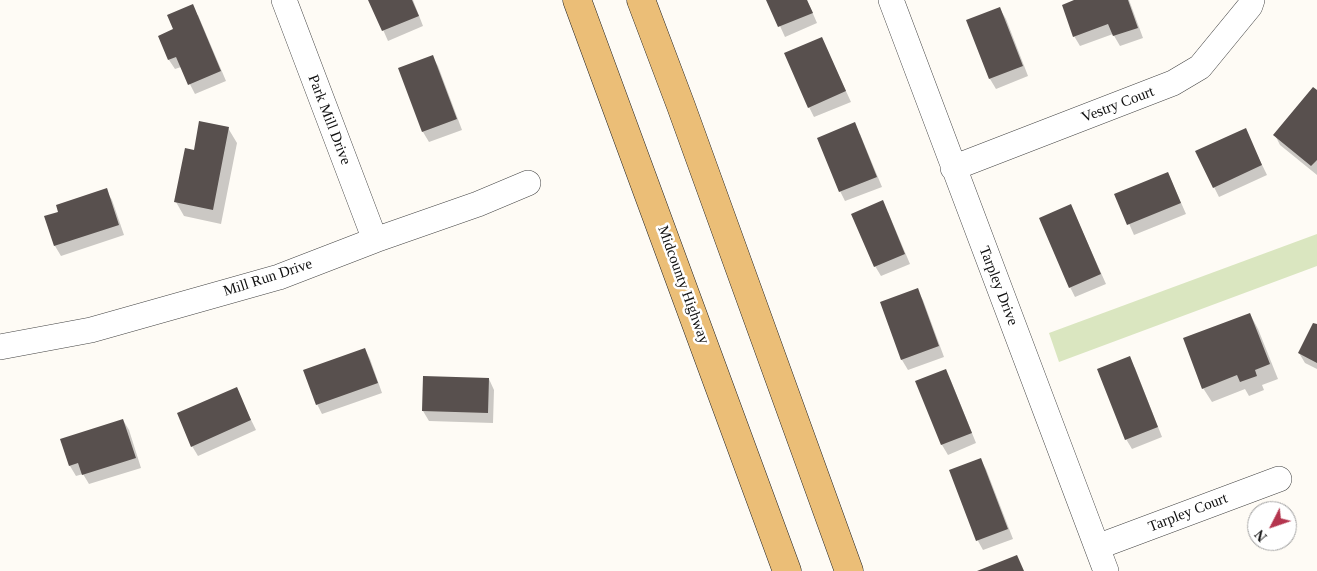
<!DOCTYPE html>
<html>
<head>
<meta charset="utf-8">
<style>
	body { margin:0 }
	#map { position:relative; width:1317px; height:571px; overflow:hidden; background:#fefbf5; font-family:"Times New Roman",serif }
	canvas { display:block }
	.north { position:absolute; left:1247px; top:501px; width:50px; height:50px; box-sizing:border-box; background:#fff; border:1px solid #9f9f9f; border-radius:50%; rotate:229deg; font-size:14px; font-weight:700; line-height:20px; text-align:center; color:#101010 }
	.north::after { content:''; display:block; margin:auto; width:18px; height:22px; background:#b4354e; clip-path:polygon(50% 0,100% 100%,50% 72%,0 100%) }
</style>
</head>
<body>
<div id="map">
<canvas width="1317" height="571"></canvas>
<div class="north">N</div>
</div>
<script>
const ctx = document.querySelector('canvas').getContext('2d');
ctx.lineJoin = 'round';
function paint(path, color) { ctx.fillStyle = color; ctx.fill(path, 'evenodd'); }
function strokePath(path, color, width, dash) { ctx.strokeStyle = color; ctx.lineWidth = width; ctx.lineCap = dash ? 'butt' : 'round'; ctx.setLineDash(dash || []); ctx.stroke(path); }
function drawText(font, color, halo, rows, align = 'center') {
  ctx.font = font + ' "Times New Roman",serif'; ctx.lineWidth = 5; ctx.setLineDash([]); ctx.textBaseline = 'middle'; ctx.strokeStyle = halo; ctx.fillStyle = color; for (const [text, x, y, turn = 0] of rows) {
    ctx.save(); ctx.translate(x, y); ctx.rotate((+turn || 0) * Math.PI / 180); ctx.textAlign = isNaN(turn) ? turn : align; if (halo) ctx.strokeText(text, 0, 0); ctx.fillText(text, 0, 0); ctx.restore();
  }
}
const green = new Path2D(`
	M1317 234V266L1059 362 1049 333Z`);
const shadow = new Path2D(`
	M370 0H413L423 26 388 41Z
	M768 0H807L817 23 785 37Z
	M1078 0H1129L1143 38 1120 46 1113 34 1080 46 1074 36Z
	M1000 9 1006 19 1028 76 996 89 990 79 968 21Z
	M198 15 226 81 195 94 181 67 175 69 169 60 175 30Z
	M822 39 851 102 814 117 809 107Z
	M432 56 438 66 462 130 429 142 423 132 399 69Z
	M1317 92V175L1280 145 1275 135Z
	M228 128 237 143 221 224 184 216 176 202 195 152Z
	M1245 130 1267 175 1219 197 1214 187Z
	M860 134 882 187 845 201 840 191Z
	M1168 173 1186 214 1134 235 1116 194Z
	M106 190 112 200 124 235 61 256 55 246 46 217 59 212Z
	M1071 206 1106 284 1075 297 1070 287Z
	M888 212 910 264 881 276 875 266Z
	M917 290 923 300 944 357 908 370 902 360 881 303Z
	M1250 314 1258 329 1278 379 1262 385 1264 390 1249 396 1245 389 1212 402 1203 388Z
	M1317 326V369L1305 363 1299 353Z
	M365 349 370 359 382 393 322 414 317 404Z
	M1129 358 1135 368 1162 437 1132 449 1126 439Z
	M946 371 951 381 976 443 948 455 942 445Z
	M489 379 494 390 493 423 429 421 423 411Z
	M236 389 256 430 198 456 192 446Z
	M123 420 129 430 141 468 89 484 83 474 76 476 70 466 62 440Z
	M980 459 986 469 1013 539 983 550 978 541 951 470Z`);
const building = new Path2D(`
	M368 0H412L419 16 382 31Z
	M766 0H807L813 13 778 27Z
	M1074 0H1128L1138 28 1113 36 1108 24 1073 37 1062 5Z
	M193 4 221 71 188 85 176 57 168 60 158 36 173 29 167 15Z
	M1000 7 1023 66 989 79 966 20Z
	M822 37 846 91 808 108 784 53Z
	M433 55 457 119 422 132 398 68Z
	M1313 87 1317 90V160L1311 166 1273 135Z
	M199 121 229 127 213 210 174 202 185 148 194 150Z
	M855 122 877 177 839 192 817 138Z
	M1246 128 1262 165 1213 188 1195 151Z
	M1168 172 1181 203 1127 225 1114 194Z
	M107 188 119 225 54 246 44 216 58 212 56 205Z
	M883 200 905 254 874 267 851 214Z
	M1071 204 1101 274 1069 288 1039 218Z
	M918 288 939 346 901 360 880 302Z
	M1250 313 1270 364 1255 370 1257 376 1240 382 1237 375 1202 389 1183 338Z
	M1313 323 1317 324V363L1298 353Z
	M365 348 378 383 316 405 303 370Z
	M1130 356 1158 427 1125 440 1097 369Z
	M946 369 972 433 941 445 915 381Z
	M423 376 489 378 488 413 422 411Z
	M237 387 251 420 191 447 177 413Z
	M123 419 136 458 82 475 78 463 69 466 60 439Z
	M981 458 1008 529 976 541 949 470Z
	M1017 555 1024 571H977Z`);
const street = new Path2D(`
	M284 0 375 240
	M891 0 1106 571
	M953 168 1173 83 1200 67 1250 6 1252 0
	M0 347 91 330 279 277 375 240 478 204 528 183
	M1097 547 1279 479`);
const primary = new Path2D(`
	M577 0 787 571
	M641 0 681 106 849 571`);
const streetNames = [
	["Vestry Court",1118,105,-21],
	["Park Mill Drive",329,120,69],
	["Mill Run Drive",268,278,-18],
	["Midcounty Highway",683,285,70],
	["Tarpley Drive",998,286,69],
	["Tarpley Court",1188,513,-21]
];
paint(green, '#dae6c0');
paint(shadow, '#0003');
paint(building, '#58504e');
strokePath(street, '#434343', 26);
strokePath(primary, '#212121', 29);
strokePath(street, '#fff', 25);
strokePath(primary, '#ebbe77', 28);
drawText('15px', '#101010', '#fff', streetNames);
</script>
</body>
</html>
